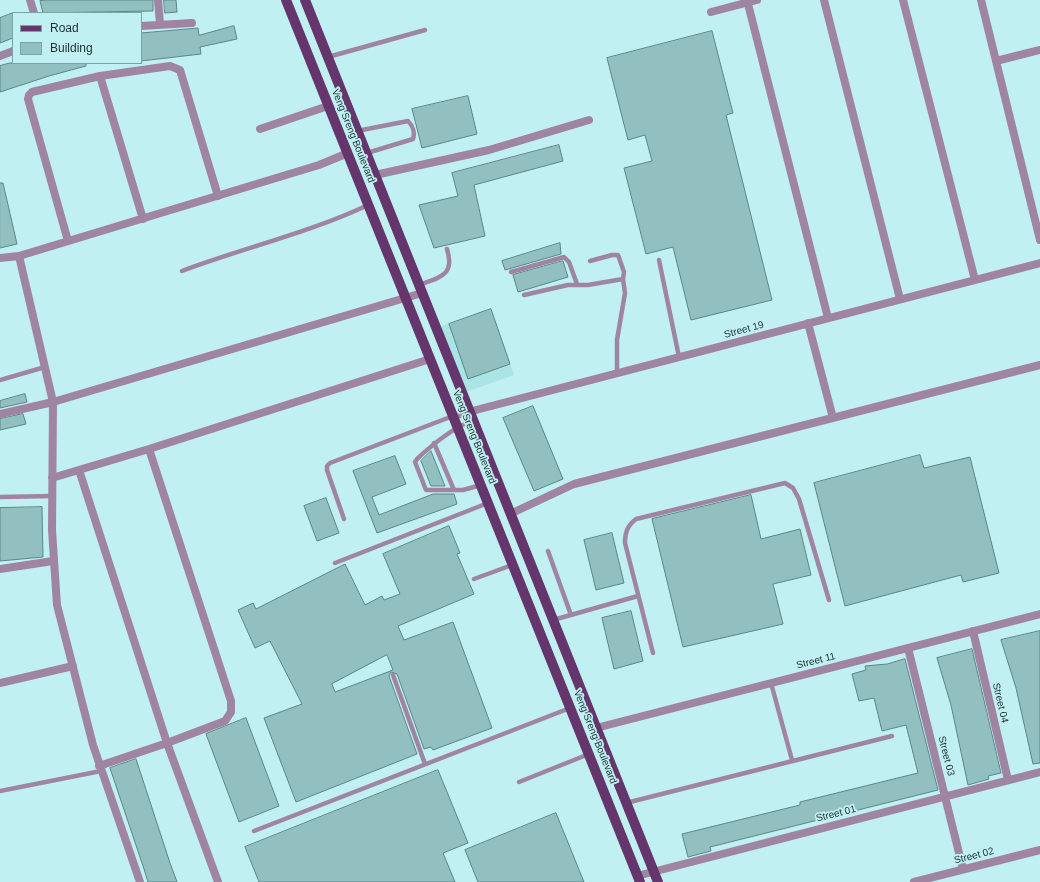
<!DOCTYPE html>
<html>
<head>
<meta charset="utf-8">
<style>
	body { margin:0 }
	#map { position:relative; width:1040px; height:882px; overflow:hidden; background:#c0f0f1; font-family:Helvetica,sans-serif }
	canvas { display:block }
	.legend { position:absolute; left:12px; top:12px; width:130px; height:52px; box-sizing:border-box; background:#c0f0f1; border:1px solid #7ea3a4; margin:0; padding:5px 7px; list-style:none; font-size:12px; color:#1c2f30 }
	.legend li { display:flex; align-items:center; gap:8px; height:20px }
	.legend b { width:20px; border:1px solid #7ea3a4 }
</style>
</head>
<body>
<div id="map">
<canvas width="1040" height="882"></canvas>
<ul class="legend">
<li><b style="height:5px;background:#65366b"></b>Road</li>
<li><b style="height:11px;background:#92c0c1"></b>Building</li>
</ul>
</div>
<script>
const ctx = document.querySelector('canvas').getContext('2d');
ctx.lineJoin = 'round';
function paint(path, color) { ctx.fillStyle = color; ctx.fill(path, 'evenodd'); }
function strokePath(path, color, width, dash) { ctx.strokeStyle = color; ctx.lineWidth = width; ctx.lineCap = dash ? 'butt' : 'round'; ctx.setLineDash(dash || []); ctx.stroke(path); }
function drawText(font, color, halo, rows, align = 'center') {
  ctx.font = font + ' Helvetica,sans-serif'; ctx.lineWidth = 3.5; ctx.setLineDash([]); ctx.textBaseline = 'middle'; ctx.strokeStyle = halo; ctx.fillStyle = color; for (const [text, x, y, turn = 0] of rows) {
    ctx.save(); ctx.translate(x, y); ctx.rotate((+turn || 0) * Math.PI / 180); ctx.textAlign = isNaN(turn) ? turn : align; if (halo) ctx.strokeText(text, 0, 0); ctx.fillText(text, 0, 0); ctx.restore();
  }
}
const built = new Path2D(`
	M491 309 514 375 460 394 434 329Z`);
const building = new Path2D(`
	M48 0H153V11L43 13 40 1Z
	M164 0H176L177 12 165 13Z
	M13 13V38L0 43V18Z
	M234 26 237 39 200 47 201 54 141 61V33L198 28 199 35Z
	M712 31 733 113 726 115 772 300 691 320 673 247 646 254 624 168 652 161 645 135 628 140 607 58Z
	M10 63H86V66L49 76 0 92V66Z
	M468 96 477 134 422 148 412 109Z
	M559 145 563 161 474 185 485 236 434 248 419 205 458 196 452 173Z
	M0 183H3L17 244 0 248Z
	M560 243 561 254 505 270 502 261Z
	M563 261 568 277 518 292 513 275Z
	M491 309 510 364 468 379 449 324Z
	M25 394 27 402 0 408V401Z
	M533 406 563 479 534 491 503 418Z
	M23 414 26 424 0 430V419Z
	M431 451 445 486H431L421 461Z
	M920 455 924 468 970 457 999 573 963 582 961 575 845 606 814 483Z
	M395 456 406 484 372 497 379 515 433 494H454L457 504 377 533 353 471Z
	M751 495 761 539 800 529 811 575 773 584 783 624 683 647 652 519Z
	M326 498 339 533 317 541 304 506Z
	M42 507 43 557 0 561V508Z
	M449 526 460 553 457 554 474 594 398 626 404 640 453 622 492 728 433 750 431 747 424 749 397 674 391 672 389 676 417 754 296 802 264 718 302 704 270 641 255 648 238 610 253 603 256 609 345 564 365 605 382 596 384 600 400 594 383 554ZM387 655 393 670 335 692 332 684Z
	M612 533 624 583 596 590 584 540Z
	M631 611 643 661 614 669 602 618Z
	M1040 631V763L1033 764 1016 688 1001 640Z
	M972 649 1001 773 988 776 989 779 968 785 951 705 937 658Z
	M905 659 938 790 710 847 711 851 688 857 682 834 800 805V802L918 773 906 725 882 731 874 698 859 701 852 674 866 670 865 666 887 664Z
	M246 718 279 806 239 822 206 734Z
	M136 759 170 863 177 882H148L144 869 110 768Z
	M438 770 468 843 443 853 455 882H259L245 847Z
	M556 813 584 882H478L465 850Z`);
const lane = new Path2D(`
	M328 57 425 30
	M357 131 408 121C413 126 415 133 413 139L367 153
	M659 260 679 357
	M590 261 612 255H618L624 272 623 279
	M182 271C243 248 309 233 368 205
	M511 272 564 257 569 262 577 284
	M419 285C441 277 455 275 447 249
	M524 295 568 285H588L623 279 625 293 617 340V373
	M0 380 45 367
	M473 420C451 429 434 443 417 459L415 462 426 490H463L481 485
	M434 443 454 490
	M0 497 52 496
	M344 519 327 470V466L330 463 453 416
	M548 551 571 615
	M335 563 488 503
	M474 579 512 565
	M553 620 638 596
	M653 653 625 543C625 533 627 526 636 519L785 483 793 488 799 499 829 600
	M393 675 425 764
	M771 683 792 760
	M519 782 589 754
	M0 791 101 771
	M626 803 892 736
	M254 831 570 708`);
const street = new Path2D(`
	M30 0 34 13
	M158 0 160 24
	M747 0 828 318
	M824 0 900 299
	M903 0 975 280
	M981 0 1040 240
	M711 12 757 0
	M141 26 192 23
	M0 56 13 51
	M996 61 1040 50
	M100 76 143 219
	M260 129 328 106
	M375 175 489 150 589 120
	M68 241 28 99 29 95 32 92 100 76 170 66 180 70 218 196
	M19 256 53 402 52 530 57 605 93 745 140 882
	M0 258 19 256 319 165 348 153
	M808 323 833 418
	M0 414 53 402 422 293
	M453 416 1040 263
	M79 470 167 743 218 882
	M52 478 149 449 430 359
	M510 514 574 484 1040 365
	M0 569 53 561
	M973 631 1008 780
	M908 648 963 869
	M0 683 73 666
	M596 728 1040 614
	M99 766 167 743 225 721 231 712V701L149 449
	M637 876 1040 772
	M914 882 1040 850`);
const primary = new Path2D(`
	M286 0 640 882
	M305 0 658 882`);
const streetNames = [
	["Veng Sreng Boulevard",353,136,68],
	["Street 19",744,330,-15],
	["Veng Sreng Boulevard",474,437,68],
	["Street 11",816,661,-14],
	["Street 04",1000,703,77],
	["Veng Sreng Boulevard",595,737,68],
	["Street 03",946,756,76],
	["Street 01",836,814,-14],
	["Street 02",974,856,-14]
];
paint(built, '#aae4e5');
paint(building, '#92c0c1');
strokePath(building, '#598788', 1);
strokePath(lane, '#a085a3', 4.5);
strokePath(street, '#a085a3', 8);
strokePath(primary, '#65366b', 10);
drawText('10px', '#1c2f30', '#c0f0f1', streetNames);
</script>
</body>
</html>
